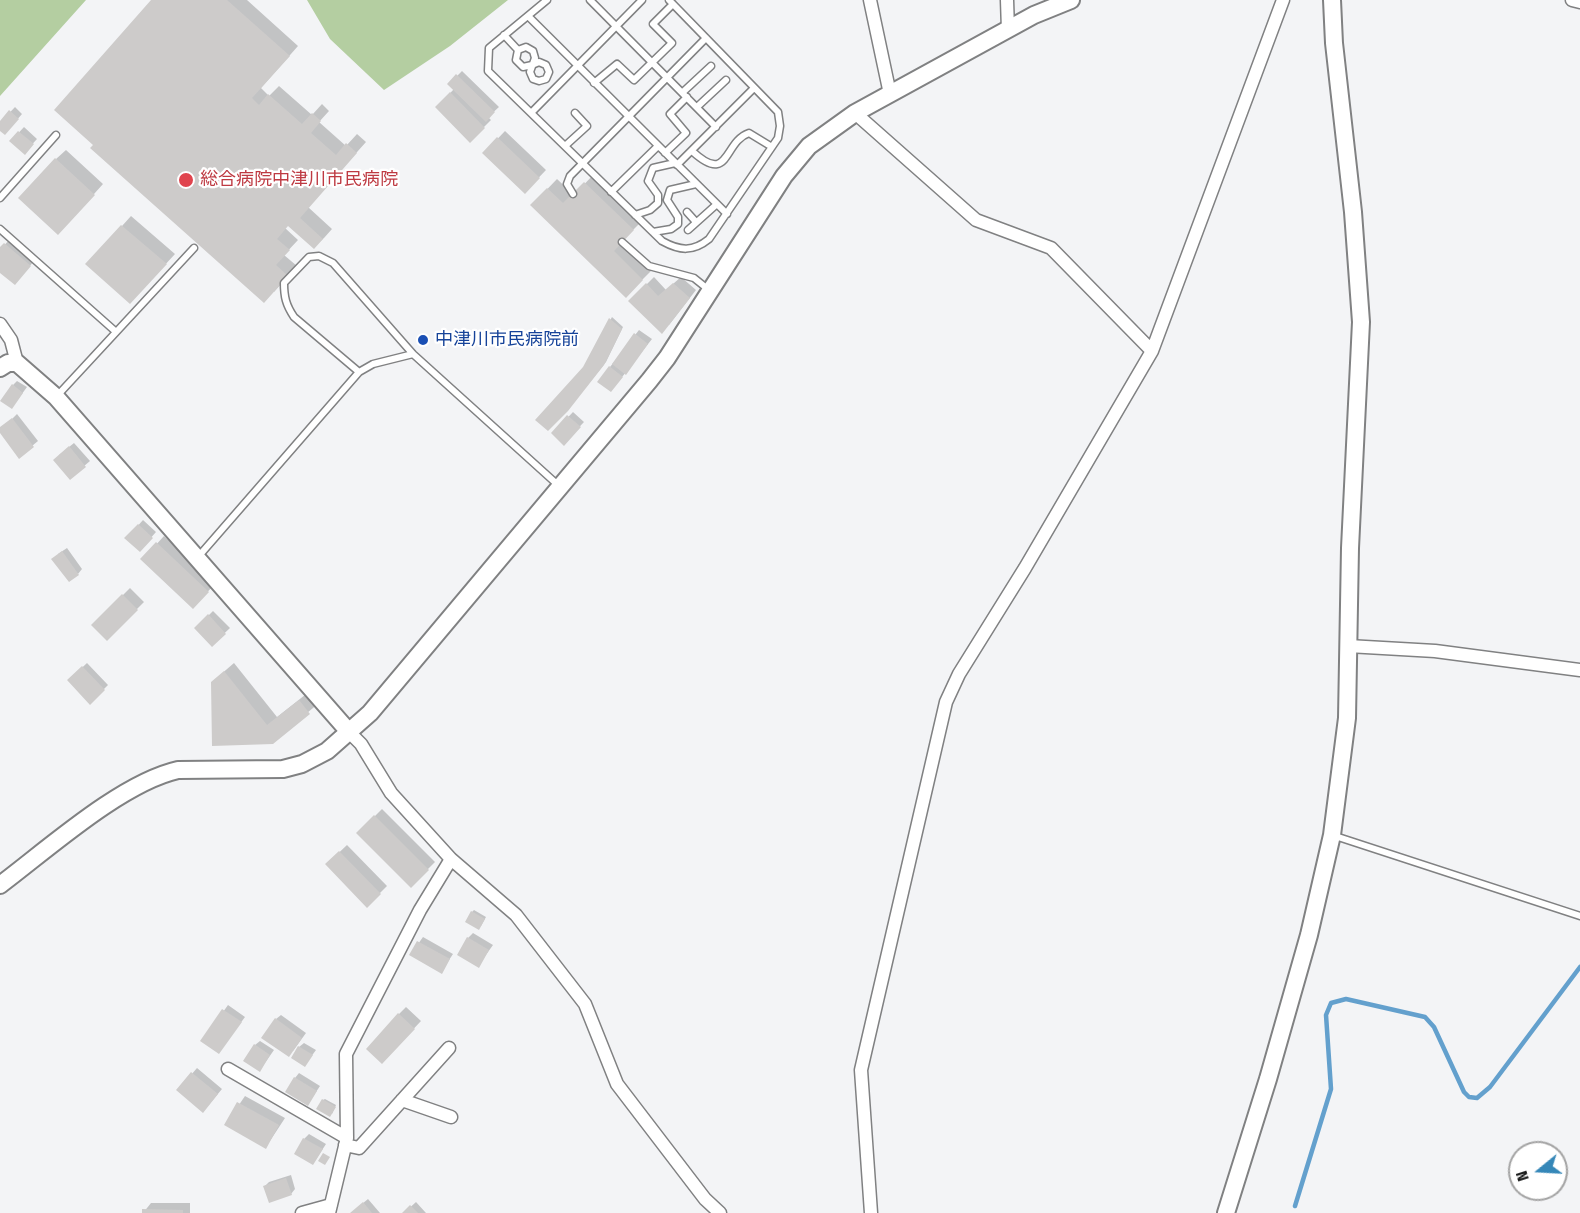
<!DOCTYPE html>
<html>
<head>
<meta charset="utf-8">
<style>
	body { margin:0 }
	#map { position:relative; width:1580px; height:1213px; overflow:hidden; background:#f3f4f6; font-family:"Fira Sans Condensed",sans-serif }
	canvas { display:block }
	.north { position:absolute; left:1508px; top:1141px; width:60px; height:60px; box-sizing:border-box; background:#fff; border:2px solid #a3a3a3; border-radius:50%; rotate:252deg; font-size:16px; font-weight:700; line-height:24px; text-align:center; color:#181919 }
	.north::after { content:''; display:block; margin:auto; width:21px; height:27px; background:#3587b8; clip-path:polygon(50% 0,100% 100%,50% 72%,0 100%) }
</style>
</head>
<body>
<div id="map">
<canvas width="1580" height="1213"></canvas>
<div class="north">N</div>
</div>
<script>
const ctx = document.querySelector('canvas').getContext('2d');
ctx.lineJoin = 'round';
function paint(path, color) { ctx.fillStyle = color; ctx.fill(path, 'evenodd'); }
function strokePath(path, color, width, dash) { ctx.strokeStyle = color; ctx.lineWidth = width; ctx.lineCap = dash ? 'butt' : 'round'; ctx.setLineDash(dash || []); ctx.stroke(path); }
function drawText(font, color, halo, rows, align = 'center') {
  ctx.font = font + ' "Fira Sans Condensed","Noto Sans JP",sans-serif'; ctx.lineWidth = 4.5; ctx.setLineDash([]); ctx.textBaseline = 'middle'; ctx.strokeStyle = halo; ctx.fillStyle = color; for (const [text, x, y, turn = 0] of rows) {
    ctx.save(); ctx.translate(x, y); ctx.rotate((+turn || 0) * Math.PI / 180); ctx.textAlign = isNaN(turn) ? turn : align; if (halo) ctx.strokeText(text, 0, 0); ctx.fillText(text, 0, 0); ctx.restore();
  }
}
const green = new Path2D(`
	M0 0H86L0 96Z
	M307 0H508L450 46 384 90 330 39Z`);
const shadow = new Path2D(`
	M153 0H247L298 46 261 88 269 96 279 86 312 115 322 104 329 111 319 122 346 146 357 134 366 142 308 207 332 229 324 238 314 247 289 224 285 228 298 240 284 255 297 266 274 292Z
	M462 71 499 107 488 117 491 120 470 141 437 107 454 89 449 84Z
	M15 107 22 114 9 129H0V123Z
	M24 127 37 139 25 152 11 141Z
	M505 131 546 170 525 192 484 153Z
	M66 150 103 184 68 223 56 159Z
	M595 173 643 220 622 241 652 270 626 296 532 205 557 179 574 195Z
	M131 216 175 254 140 292 122 226Z
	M9 240 34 261 19 279 0 271V250Z
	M654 277 666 290 681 277 696 290 669 325 630 301Z
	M612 317 623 327 606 362 570 407 584 368Z
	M639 330 652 339 615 386 610 367Z
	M17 381 27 387 16 402 13 385Z
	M573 412 584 422 564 443 553 433Z
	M17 414 38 441 20 456 0 431Z
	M74 443 90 461 70 478 59 455Z
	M143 520 156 532 140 550 127 538Z
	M164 536 215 584 193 607 143 559Z
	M67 548 82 569 78 574 58 554Z
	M130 588 144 602 107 639 93 625Z
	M213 611 230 628 212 645 196 628Z
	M87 663 108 685 90 703 69 680Z
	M234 663 277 717 310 691 319 703 272 742 212 682Z
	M382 809 435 862 411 886 358 833Z
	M347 845 387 886 367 906 327 864Z
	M474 910 486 917 481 926 472 912Z
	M473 933 493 945 478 966 468 938Z
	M423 937 453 954 441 972 411 954Z
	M228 1005 245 1017 219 1052 203 1040Z
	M406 1007 421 1021 389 1055 399 1014Z
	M281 1015 306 1033 293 1051 276 1019Z
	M260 1041 274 1050 260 1070 255 1045Z
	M304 1043 316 1050 305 1065 299 1047Z
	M197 1068 222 1089 207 1107 178 1090Z
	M299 1073 320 1086 308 1104 295 1078Z
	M245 1096 285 1118 266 1147 226 1124Z
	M325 1099 336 1105 332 1114 323 1100Z
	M309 1134 326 1144 313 1164 304 1139Z
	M291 1175 295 1189 291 1194 265 1186 269 1182Z
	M368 1199 380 1213H351Z
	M416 1202 426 1213H404Z
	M151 1203H190V1213H143Z`);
const stream = new Path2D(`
	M1295 1206 1331 1089 1326 1015 1331 1003 1346 999 1425 1017 1434 1027 1464 1092 1469 1097 1477 1098 1490 1087 1580 967`);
const building = new Path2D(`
	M151 0H227L290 56 252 98 259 105 268 94 302 124 312 113 321 121 311 133 336 155 346 143 357 153 300 218 323 239 314 249 288 226 277 239 290 250 276 265 288 276 264 303 90 148 93 145 54 110Z
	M456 74 495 112 486 122 447 84Z
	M450 92 485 128 470 143 435 107Z
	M9 110 19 119 5 135 0 131V121Z
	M18 131 34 144 25 155 9 141Z
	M497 137 540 178 525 194 482 153Z
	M55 158 95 195 58 235 18 198Z
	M584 182 634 230 614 251 643 280 626 298 530 205 547 188 563 203Z
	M121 225 167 264 130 304 85 264Z
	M4 243 31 266 15 285 0 273V247Z
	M646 283 658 296 673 283 690 298 662 334 628 301Z
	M609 318 622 329 604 365 568 411 548 431 535 420 583 367Z
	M634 333 648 344 626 375 612 364Z
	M609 366 623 377 611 392 597 382Z
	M12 384 23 393 12 409 0 401Z
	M567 415 581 427 564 446 551 433Z
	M12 418 34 447 19 459 0 433V427Z
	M69 446 86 467 70 480 53 460Z
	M138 524 153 538 140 552 124 538Z
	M156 542 209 592 193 609 140 559Z
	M62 551 79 575 69 582 51 559Z
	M122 594 138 610 107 641 91 625Z
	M208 614 226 634 212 647 194 628Z
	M82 666 105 690 90 705 67 680Z
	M224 671 267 725 299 700 310 714 273 744 212 746 211 682Z
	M374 815 429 870 411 888 356 833Z
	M339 851 381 894 367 908 325 864Z
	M471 911 485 919 479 930 465 922Z
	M467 937 489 950 479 968 457 955Z
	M417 941 450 959 442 974 409 955Z
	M222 1009 242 1022 219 1054 200 1041Z
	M398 1013 415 1029 382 1064 366 1049Z
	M275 1018 302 1038 289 1057 261 1038Z
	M254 1044 270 1055 260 1072 243 1061Z
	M298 1046 313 1055 305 1067 291 1058Z
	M191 1072 218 1094 203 1113 176 1090Z
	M294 1077 317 1091 308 1106 285 1092Z
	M322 1099 336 1107 330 1117 316 1109Z
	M237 1102 279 1125 266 1149 224 1125Z
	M303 1138 323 1149 313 1165 294 1154Z
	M323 1153 330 1157 325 1165 318 1161Z
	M286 1178 292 1195 269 1203 263 1186Z
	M363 1202 372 1213H350Z
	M410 1205 418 1213H402Z
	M142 1209 183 1210V1213H142Z`);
const lane = new Path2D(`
	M547 0 489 48 488 71 662 241C680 251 693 252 709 239L778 138 780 126 778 112 669 0
	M590 0 716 127
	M528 16 727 214
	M504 35 518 50
	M532 65 539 62 546 65 549 72 546 79 539 81 533 79 530 72 535 58 533 51 526 47 518 50 516 60 523 67 532 65
	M594 83 617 64 634 80 672 43 653 24 673 4
	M683 92 711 66
	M697 107 726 80
	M531 113 642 0
	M565 146 587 126 575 113
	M692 151C730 186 723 142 749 133L772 147
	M665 153 686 133 670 114 687 97
	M677 165 754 88
	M611 192 658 146
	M573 194 567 184 570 176 706 38
	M0 198 56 135
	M687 212 696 222
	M635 215 650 210 658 203V195L648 181 653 168 675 163
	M0 229 115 331
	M688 230 717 204
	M653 232 671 229 678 224V217L667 200 670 190 696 184
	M622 242 649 266 694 278 709 290
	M359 372 294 317C286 305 284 297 284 283L309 257 319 256 333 263 413 354 558 485
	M56 397 194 248
	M198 557 359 372 373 364 413 354
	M1332 835 1580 916`);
const street = new Path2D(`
	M870 0 890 94
	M1007 0 1008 30
	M1572 0 1580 2
	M855 113 976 220 1051 248 1152 351
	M0 324 11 340 17 363
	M1348 646 1435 651 1580 670
	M350 733 361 744 391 793 451 859 516 915 585 1004 617 1084 705 1199 720 1213
	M228 1069 347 1138
	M402 1100 451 1117
	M345 1145 359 1148 449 1048
	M302 1213 331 1205
	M329 1213 347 1138 346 1054 420 910 451 859
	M871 1213 861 1070 946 702 959 674 1025 568 1152 351 1283 0`);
const secondary = new Path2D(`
	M0 368 8 363H17L56 397 350 733
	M0 885C48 849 121 783 178 770L283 769 302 764 327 751 370 713 649 381 667 358 784 176 809 146 855 113 1034 15 1071 0
	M1226 1213 1268 1079 1309 935 1332 835 1347 718 1350 548 1361 322 1353 212 1334 43 1332 0`);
const markers = [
	[186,180,8,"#e0444e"],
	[423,340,6,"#1a4fb4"]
];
const healthNames = [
	["総合病院中津川市民病院",200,180]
];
const transitNames = [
	["中津川市民病院前",435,340]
];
paint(green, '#b4cea1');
paint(shadow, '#0003');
strokePath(stream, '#63a0cd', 4.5);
paint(building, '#cdcbca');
strokePath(lane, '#808182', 9);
strokePath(street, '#808182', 15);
strokePath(secondary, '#808182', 20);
strokePath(lane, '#fff', 6);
strokePath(street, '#fff', 12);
strokePath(secondary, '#fff', 16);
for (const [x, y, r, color] of markers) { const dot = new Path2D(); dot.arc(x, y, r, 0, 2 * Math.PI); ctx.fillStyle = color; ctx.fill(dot); strokePath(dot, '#fff', 2); }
drawText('18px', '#be3a42', '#fff', healthNames, 'left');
drawText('18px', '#164399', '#fff', transitNames, 'left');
</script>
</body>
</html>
